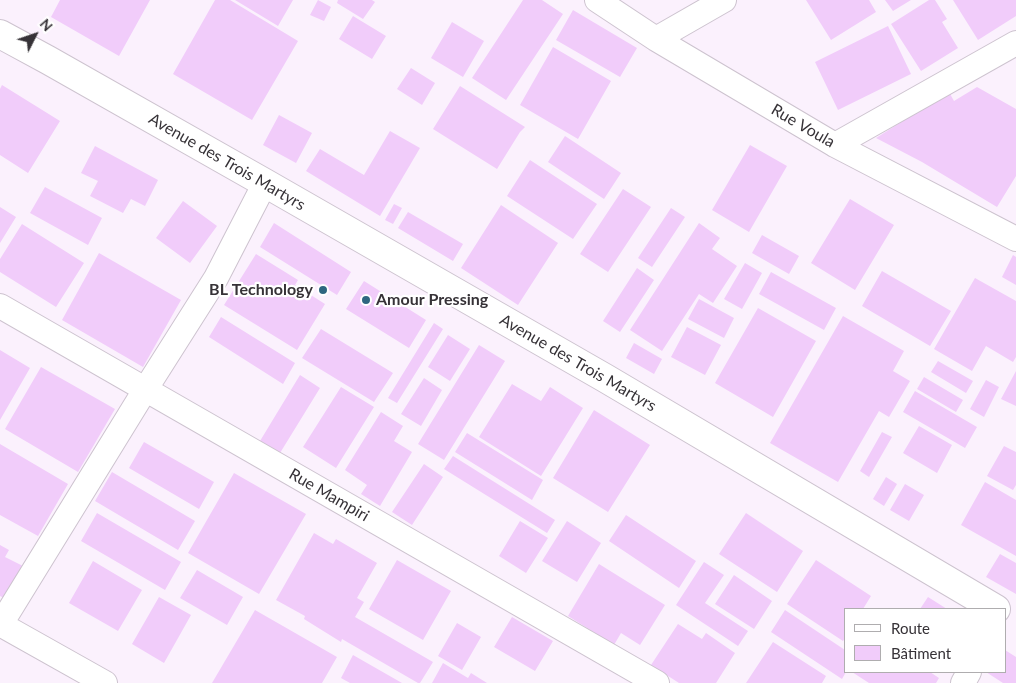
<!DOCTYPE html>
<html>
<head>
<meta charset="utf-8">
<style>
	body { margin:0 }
	#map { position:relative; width:1016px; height:683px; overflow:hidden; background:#fbf1fd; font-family:Lato,sans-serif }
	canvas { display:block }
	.legend { position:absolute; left:844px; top:608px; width:162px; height:65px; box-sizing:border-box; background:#fff; border:1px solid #afadaf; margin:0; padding:6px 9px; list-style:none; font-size:15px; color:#363237 }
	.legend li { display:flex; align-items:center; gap:10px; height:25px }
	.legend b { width:25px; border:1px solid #afadaf }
	.north { position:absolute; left:10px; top:10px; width:50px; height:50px; -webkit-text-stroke:4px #fff; paint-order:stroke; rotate:49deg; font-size:14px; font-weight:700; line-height:20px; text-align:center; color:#363237 }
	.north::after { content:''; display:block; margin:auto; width:18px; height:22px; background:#363237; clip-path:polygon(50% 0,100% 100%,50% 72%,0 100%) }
</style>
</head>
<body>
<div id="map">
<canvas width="1016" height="683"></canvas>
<ul class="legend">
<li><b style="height:6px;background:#fff"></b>Route</li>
<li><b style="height:14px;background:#f1ccfa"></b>Bâtiment</li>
</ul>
<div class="north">N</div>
</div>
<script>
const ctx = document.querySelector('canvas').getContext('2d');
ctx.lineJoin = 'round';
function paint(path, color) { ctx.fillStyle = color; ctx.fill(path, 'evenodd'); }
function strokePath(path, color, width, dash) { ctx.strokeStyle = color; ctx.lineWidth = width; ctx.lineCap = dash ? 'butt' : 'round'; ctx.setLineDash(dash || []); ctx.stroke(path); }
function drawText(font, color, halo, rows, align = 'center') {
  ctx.font = font + ' Lato,sans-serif'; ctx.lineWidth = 4.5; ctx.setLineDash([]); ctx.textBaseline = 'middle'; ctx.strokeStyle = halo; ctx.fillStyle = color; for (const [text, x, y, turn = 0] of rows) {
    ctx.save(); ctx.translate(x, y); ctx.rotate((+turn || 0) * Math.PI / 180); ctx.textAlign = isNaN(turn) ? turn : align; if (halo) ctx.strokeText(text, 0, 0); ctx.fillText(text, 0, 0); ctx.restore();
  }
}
const building = new Path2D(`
	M60 0H150L119 56 51 17Z
	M215 0H230L298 41 252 120 173 74Z
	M235 0H293L278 26Z
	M318 0 331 7 324 21 310 15Z
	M338 0H372L375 2 363 19 337 3Z
	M523 0H542L563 14 506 100 472 78Z
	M806 0H869L876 12 831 40Z
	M885 0H911L893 11Z
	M929 0H935L947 19 942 22 958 48 921 71 891 24Z
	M953 0H1016V16L978 40Z
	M573 10 637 48 620 77 556 40Z
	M353 16 386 36 372 59 339 39Z
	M452 22 484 41 463 77 431 58Z
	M888 26 911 74 838 110 815 62Z
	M553 47 611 81 578 139 520 105Z
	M411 68 435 83 422 105 397 89Z
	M2 85 60 121 28 173 0 155V89Z
	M460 86 525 127 520 132 497 169 433 129Z
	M977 87 1016 109V176L997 207 922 162 876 138 949 92 954 101Z
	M279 115 312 133 296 163 263 145Z
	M390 131 420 148 380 216 306 171 320 149 364 175Z
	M565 136 621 173 604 199 548 162Z
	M750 145 787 166 749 232 712 210Z
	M95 146 158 180 145 206 131 199 123 213 90 196 98 181 81 173Z
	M530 160 597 204 573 239 507 196Z
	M45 187 102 218 88 245 30 213Z
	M623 189 651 207 608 272 580 254Z
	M850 199 894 225 855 290 811 263Z
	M183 201 217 226 190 263 156 238Z
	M394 204 402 208 393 224 385 220Z
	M501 205 558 243 518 305 461 268Z
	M0 207 16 217 0 243Z
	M671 208 685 217 652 267 638 258Z
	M408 212 463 244 453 261 398 228Z
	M274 223 351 272 337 295 260 247Z
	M699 223 720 238 712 249 737 266 713 303 699 294 662 351 630 330Z
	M22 224 84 263 56 307 0 272V259Z
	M762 235 799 256 789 274 752 253Z
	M99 253 181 300 143 367 62 320Z
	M256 254 298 280 295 285 325 304 297 350 224 305Z
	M1013 255 1016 257V285L1002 277Z
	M745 263 762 273 742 309 724 299Z
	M637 268 654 280 620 332 603 321Z
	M882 271 951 311 930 346 862 306Z
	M771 272 836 308 824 330 759 294Z
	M975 278 1016 301V357L1013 362 986 346 972 371 934 349Z
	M364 281 426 320 409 348 346 309Z
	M699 299 734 318 724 338 688 319Z
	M758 308 816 341 773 417 715 383Z
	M843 316 904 351 893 371 910 381 889 417 879 411 838 482 770 443Z
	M221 317 295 363 283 384 209 337Z
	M434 323 443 329 397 403 388 398Z
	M687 327 721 345 705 375 671 357Z
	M321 329 393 373 374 402 302 358Z
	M448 335 470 349 450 381 428 367Z
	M634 343 662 359 654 374 626 358Z
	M479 345 505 361 444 460 418 444Z
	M0 350 30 368 0 420Z
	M938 361 973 381 966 393 931 372Z
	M41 367 115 409 78 472 5 429Z
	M1016 371V406L1001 399Z
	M300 375 320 388 280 453 260 441Z
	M924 377 963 400 956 412 917 389Z
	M424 378 442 390 421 426 401 414Z
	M986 380 999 387 984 417 970 409Z
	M512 384 541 401 550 387 583 408 541 476 479 437Z
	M341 387 374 407 336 468 303 447Z
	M915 391 977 427 965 448 903 412Z
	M594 410 650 445 608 512 553 478Z
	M381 412 403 426 394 441 412 452 380 506 361 494 367 485 345 470Z
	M919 426 952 445 937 473 903 453Z
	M882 432 892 437 869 477 860 471Z
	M467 433 543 480 532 500 455 452Z
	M144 442 214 482 199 509 129 468Z
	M0 444 68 484 38 536 0 515Z
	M1004 446 1016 452V485L1013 490 987 476Z
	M453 456 555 520 547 533 444 469Z
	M424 464 443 477 412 525 392 512Z
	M112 472 195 521 178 550 95 501Z
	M234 473 306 514 259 594 188 553Z
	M886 477 897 484 884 506 873 499Z
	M985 482 1016 500V556L961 525Z
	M905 484 924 495 909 521 890 510Z
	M97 513 181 562 165 590 81 541Z
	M746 513 803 551 777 592 719 554Z
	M626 515 696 561 679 588 609 541Z
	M520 521 548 538 526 573 499 556Z
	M567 521 601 543 577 582 542 561Z
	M314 533 333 544 336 539 377 563 357 598 364 602 355 617 433 662 420 683H418L342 639 341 642 304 619 305 616 276 600Z
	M0 545 9 550 5 557 23 566 4 598 0 596Z
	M1000 554 1016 563V594L986 577Z
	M397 560 451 591 423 640 369 609Z
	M816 560 871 596 863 609H845V638L843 641 787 604Z
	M93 561 142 590 118 631 69 603Z
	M704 562 724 575 705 603 748 631 738 646 676 605Z
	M599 564 665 605 640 645 621 633 614 645 568 616Z
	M197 570 243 597 227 625 180 598Z
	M734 575 772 601 754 629 715 604Z
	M159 597 191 615 164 663 132 644Z
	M928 597 947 609H920Z
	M255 610 337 657 322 683H212Z
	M785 610 845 650V672H846L842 679 771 632Z
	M512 617 553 641 535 671 494 647Z
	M457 623 481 637 462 670 438 656Z
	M678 624 702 639 706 633 735 653 716 683H679L651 665Z
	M773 642 826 676 822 683H746Z
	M1005 650 1016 657V683H1003L986 672H1005Z
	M353 655 402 683H350L341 678Z
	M443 663 468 678 471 673 487 683H432Z
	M852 672H930L939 678 936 683H869Z`);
const minor = new Path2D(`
	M597 0 656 39 835 145 1016 239
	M656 39 724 0
	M835 145 1016 43
	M0 306 657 683
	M0 624 105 683
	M1 624 145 390 216 278 265 183
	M963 683 969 672`);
const secondary = new Path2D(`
	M0 34 48 60 265 183 605 378 996 609`);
const markers = [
	[323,290,5,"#2e6680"],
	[366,300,5,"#2e6680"]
];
const streetNames = [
	["Rue Voula",803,126,30],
	["Avenue des Trois Martyrs",227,162,30],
	["Avenue des Trois Martyrs",578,363,30],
	["Rue Mampiri",329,495,30]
];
const poiNames = [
	["BL Technology",313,290],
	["Amour Pressing",376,300,"left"]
];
paint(building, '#f1ccfa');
strokePath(minor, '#cdc3cf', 26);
strokePath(secondary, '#cdc3cf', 30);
strokePath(minor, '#fff', 24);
strokePath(secondary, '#fff', 28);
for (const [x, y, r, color] of markers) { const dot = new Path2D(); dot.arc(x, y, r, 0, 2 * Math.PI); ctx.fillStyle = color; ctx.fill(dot); strokePath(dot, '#fff', 2); }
drawText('16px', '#363237', '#fff', streetNames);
drawText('bold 16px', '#363237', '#fff', poiNames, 'right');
</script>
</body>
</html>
